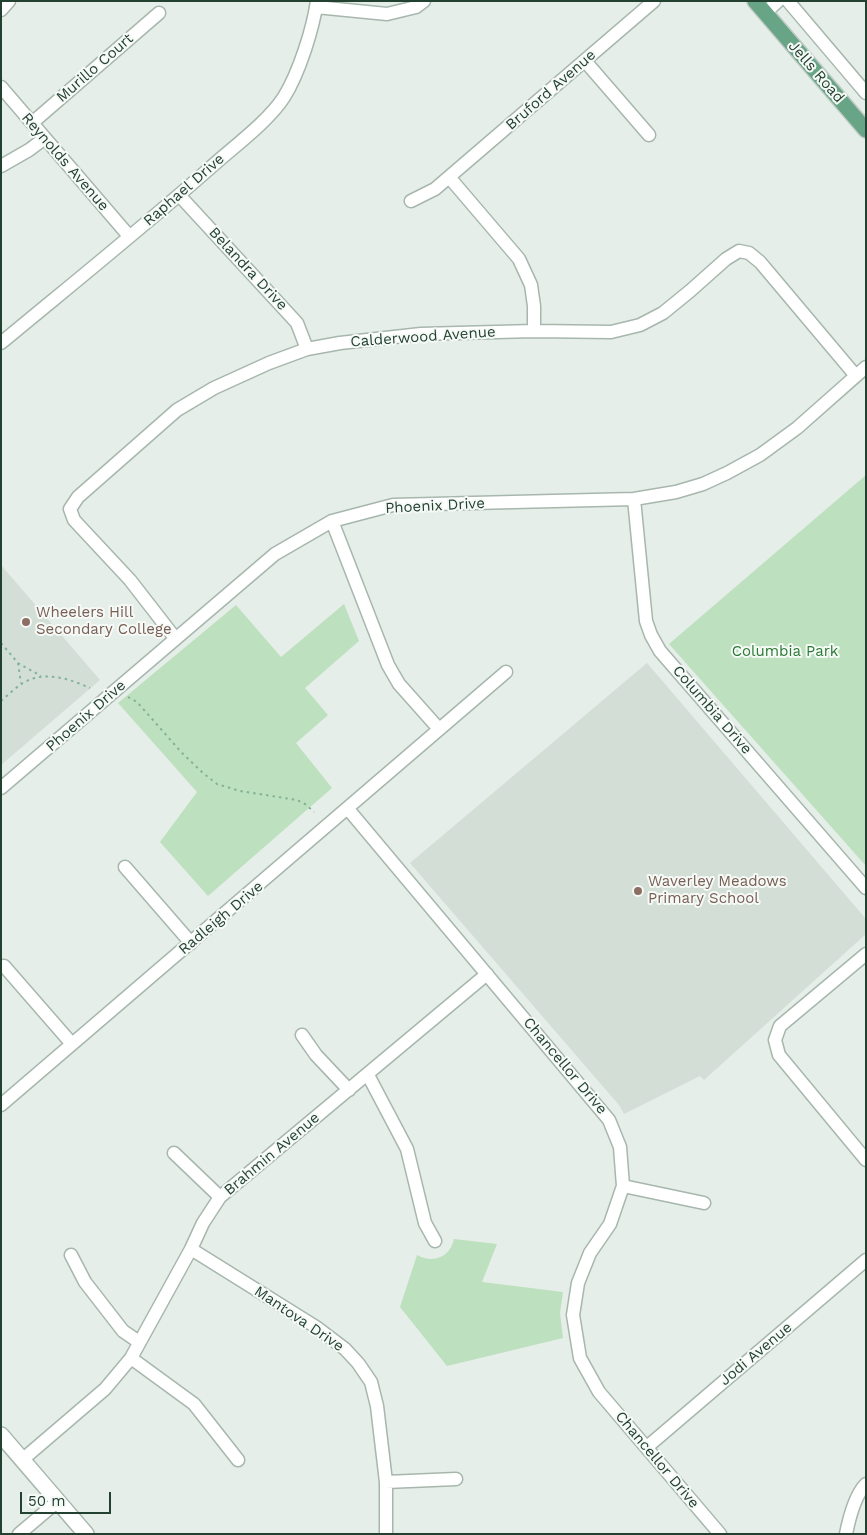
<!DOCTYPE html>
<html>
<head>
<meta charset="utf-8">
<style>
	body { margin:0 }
	#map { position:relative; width:867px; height:1535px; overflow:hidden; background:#e5eee8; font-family:"Work Sans",sans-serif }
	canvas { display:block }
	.frame { position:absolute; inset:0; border:2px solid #234131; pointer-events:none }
	.scale { position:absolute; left:20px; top:1492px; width:91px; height:22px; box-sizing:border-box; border:2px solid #234131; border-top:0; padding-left:6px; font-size:15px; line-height:18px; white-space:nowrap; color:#234131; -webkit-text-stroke:4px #f6faf7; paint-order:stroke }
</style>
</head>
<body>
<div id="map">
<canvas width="867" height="1535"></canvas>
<div class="frame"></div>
<div class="scale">50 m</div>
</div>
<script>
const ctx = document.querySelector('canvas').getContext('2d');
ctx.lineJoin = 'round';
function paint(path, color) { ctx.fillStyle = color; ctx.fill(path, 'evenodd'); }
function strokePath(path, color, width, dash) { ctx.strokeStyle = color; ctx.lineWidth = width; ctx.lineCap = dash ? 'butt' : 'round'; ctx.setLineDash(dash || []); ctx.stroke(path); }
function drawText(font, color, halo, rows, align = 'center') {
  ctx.font = font + ' "Work Sans",sans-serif'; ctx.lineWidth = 4; ctx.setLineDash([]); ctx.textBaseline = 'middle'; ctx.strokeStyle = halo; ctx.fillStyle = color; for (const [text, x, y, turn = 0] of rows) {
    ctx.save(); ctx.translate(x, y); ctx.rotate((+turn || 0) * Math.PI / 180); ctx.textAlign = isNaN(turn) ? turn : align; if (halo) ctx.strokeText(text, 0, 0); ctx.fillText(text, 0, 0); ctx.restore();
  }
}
const built = new Path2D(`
	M1 565 100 680 1 765Z
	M647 663 866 919V934L704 1080 700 1076 624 1114 619 1105 410 863Z`);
const green = new Path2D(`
	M866 475V866L669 644Z
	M344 604 359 641 305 688 328 715 296 743 332 788 208 896 160 842 197 792 118 703 236 605 281 657Z
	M454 1239 497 1244 482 1282 563 1292 560 1313 563 1338 447 1366 400 1307 417 1255C434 1264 450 1257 454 1239Z`);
const path = new Path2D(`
	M1 643 18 663 41 676
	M18 663 21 683
	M128 697 137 702 153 720 182 753 203 773 217 784 240 791 297 800 305 804 314 812
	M1 701C8 695 15 688 23 683 44 670 70 679 90 688`);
const minor = new Path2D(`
	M788 1 866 93
	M316 7 387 14 416 7 424 1
	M1 10 9 1
	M765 13 778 1
	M585 61 649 135
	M1 87 129 236
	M32 123 159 13
	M1 166 29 150 45 138
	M449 177 519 259 531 285 534 306V331
	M179 195 297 323 307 349
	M411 201 435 189 654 1
	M1 343C71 285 142 228 210 168 232 148 268 122 284 97 299 73 313 29 317 1
	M634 499 646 621 651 635 660 651 866 888
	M332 521 388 665 399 684 439 729
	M175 638 130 580 74 520 70 509 78 497 177 410 214 388 269 363 307 349 340 343 421 334 534 331 611 332 640 325 663 313 690 291 726 259 739 251 749 253 760 262 856 376
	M1 788 275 554 332 521 393 505 634 499 676 492 703 484 727 473 760 455 797 428 866 367
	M348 809 609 1120 620 1147 623 1186 610 1224 590 1253 578 1283 573 1315 580 1358 599 1392 720 1534
	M125 867 191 943
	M866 954 780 1026 775 1040 779 1055 866 1160
	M4 966 72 1044
	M302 1035 316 1055 349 1090
	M368 1075 407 1149 425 1223 435 1241
	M1 1105 506 672
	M174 1153 220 1197
	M623 1186 704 1203
	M191 1249 316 1327 345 1349 358 1363 371 1382 377 1406 386 1482V1534
	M71 1255 85 1282 123 1331 139 1342
	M131 1358 194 1404 238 1460
	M647 1447 866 1260
	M22 1460 105 1389 131 1358 191 1249 203 1223 220 1197 487 974
	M386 1482 456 1479
	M19 1534 58 1501
	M846 1534C849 1519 855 1495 866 1484`);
const tertiary = new Path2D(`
	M1 1435 86 1534`);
const primary = new Path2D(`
	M755 1 866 130`);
const markers = [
	[26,622,5,"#8d6e63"],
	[638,891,5,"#8d6e63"]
];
const streetNames = [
	["Murillo Court",95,68,-41],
	["Jells Road",816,72,49],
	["Bruford Avenue",551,90,-41],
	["Reynolds Avenue",65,162,49],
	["Raphael Drive",184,190,-41],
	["Belandra Drive",248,269,47],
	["Calderwood Avenue",423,337,-4],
	["Phoenix Drive",435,506,-3],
	["Columbia Drive",712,710,49],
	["Phoenix Drive",86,716,-41],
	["Radleigh Drive",221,918,-40],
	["Chancellor Drive",565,1066,50],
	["Brahmin Avenue",272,1154,-40],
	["Mantova Drive",299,1319,34],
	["Jodi Avenue",756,1354,-40],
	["Chancellor Drive",657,1460,50]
];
const educationNames = [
	["Wheelers Hill",36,613],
	["Secondary College",36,630],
	["Waverley Meadows",648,882],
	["Primary School",648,899]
];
const parkNames = [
	["Columbia Park",785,652]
];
paint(built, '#d3ded6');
paint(green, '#bde0be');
strokePath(minor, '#a7b7ad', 15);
strokePath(tertiary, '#a7b7ad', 18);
strokePath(primary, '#c1cac5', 18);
strokePath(path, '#84b398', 2, [2.5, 4]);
strokePath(minor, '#fff', 12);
strokePath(tertiary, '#fff', 15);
strokePath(primary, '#68a586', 15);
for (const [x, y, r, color] of markers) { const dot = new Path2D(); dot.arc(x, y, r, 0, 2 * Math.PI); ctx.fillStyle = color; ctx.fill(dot); strokePath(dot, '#f6faf7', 2); }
drawText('15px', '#234131', '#f6faf7', streetNames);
drawText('15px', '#785e54', '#f6faf7', educationNames, 'left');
drawText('15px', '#2c7936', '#f6faf7', parkNames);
</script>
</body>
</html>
